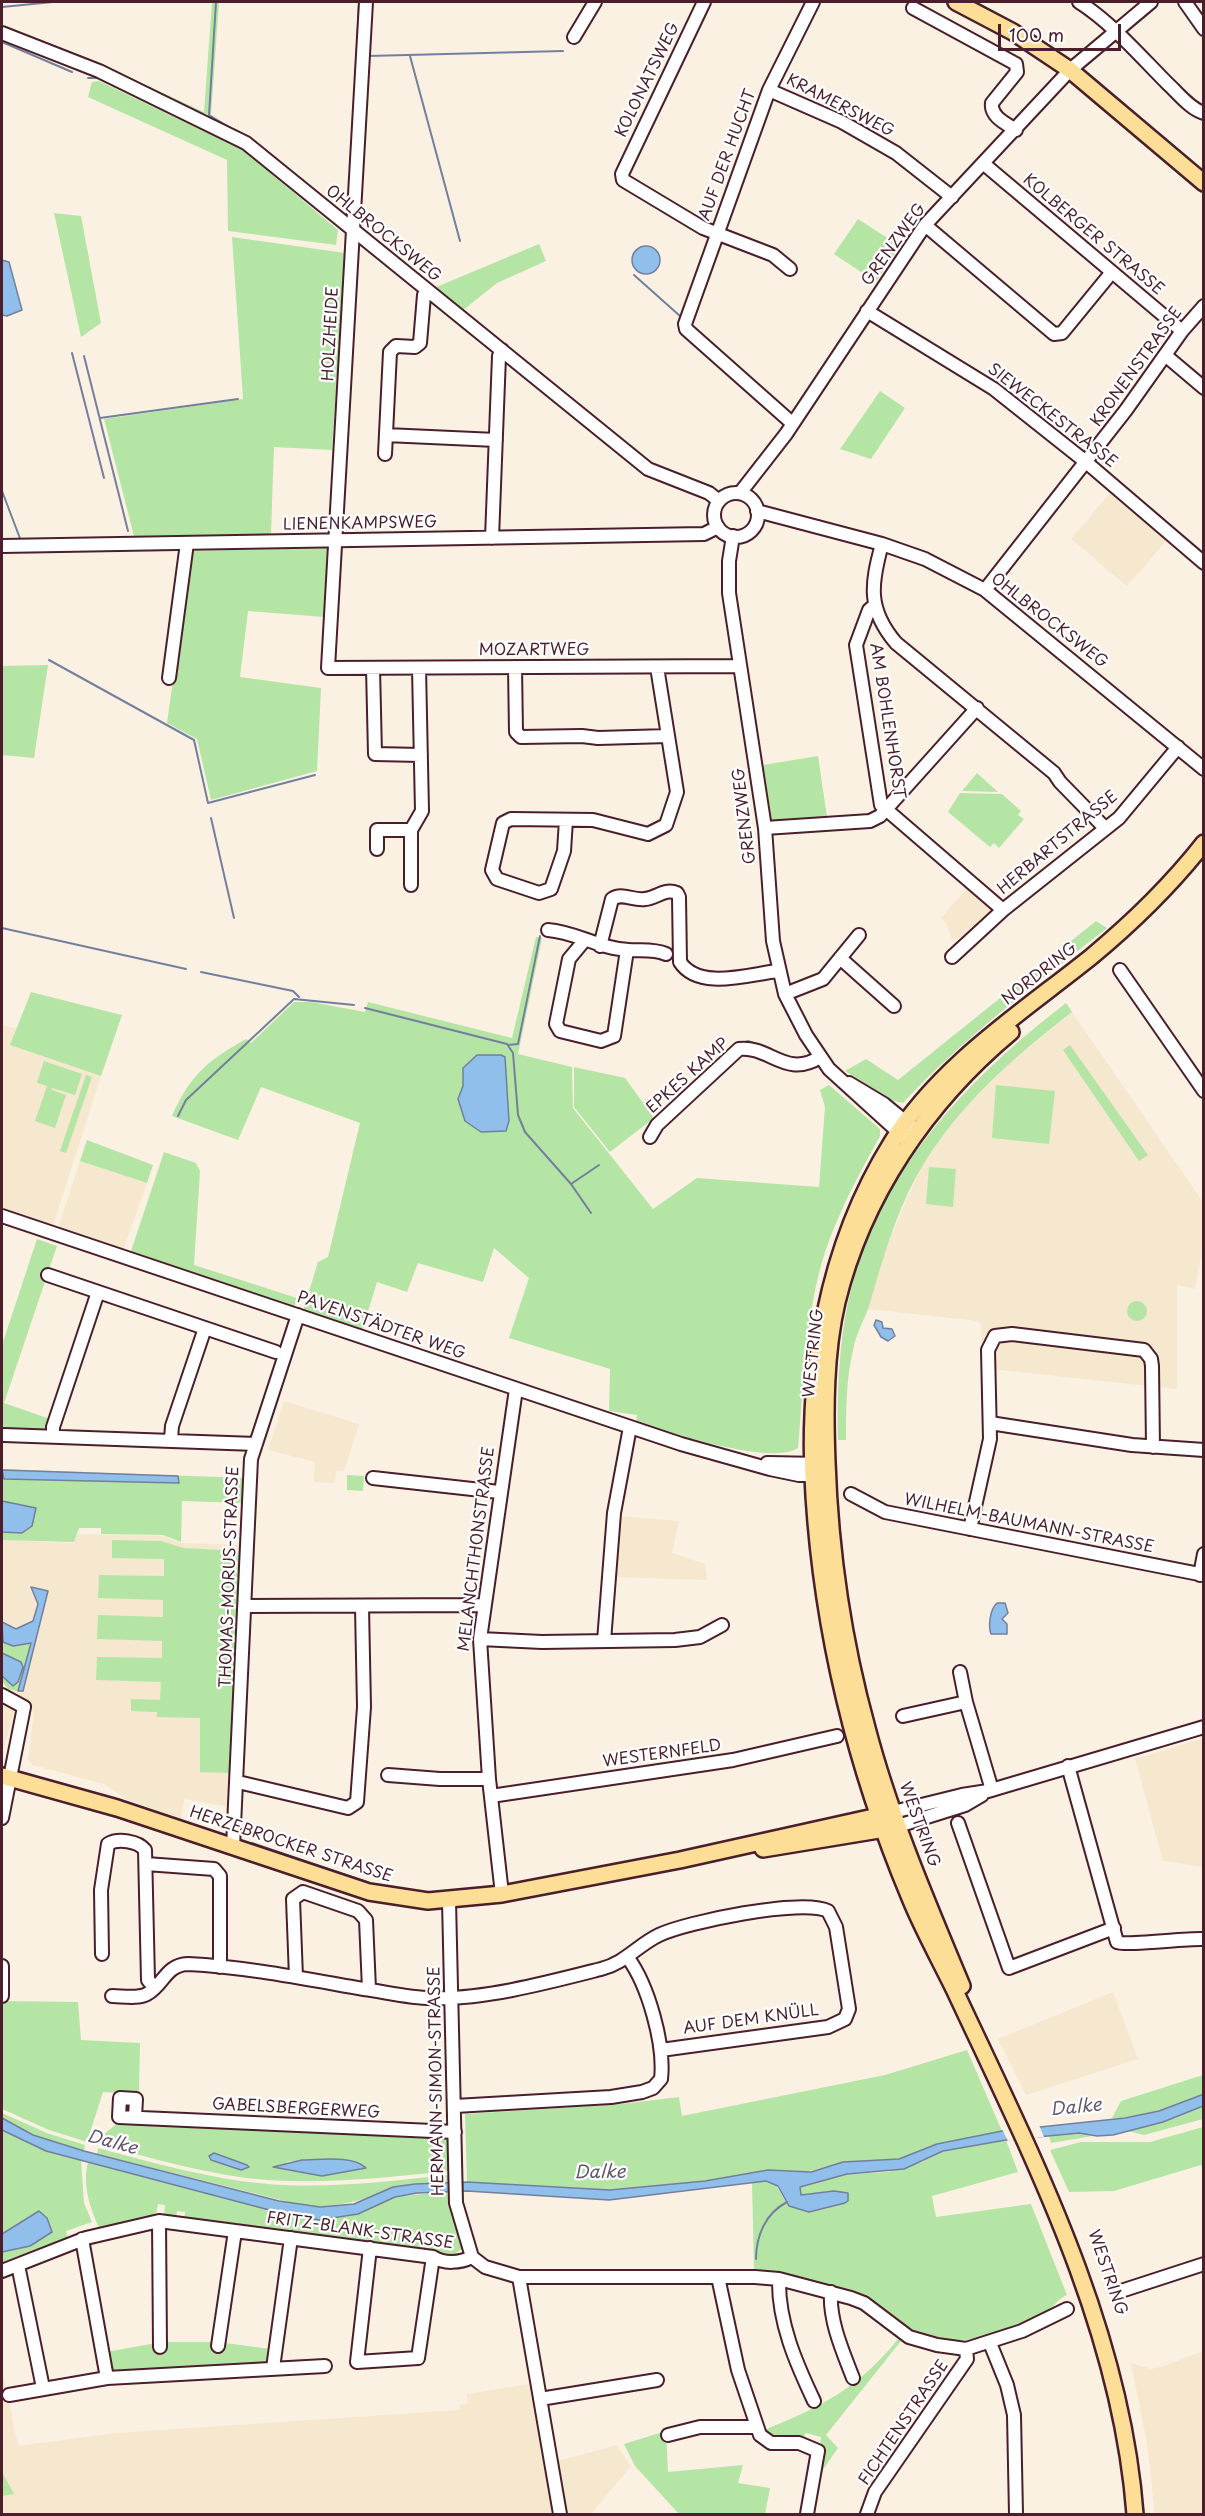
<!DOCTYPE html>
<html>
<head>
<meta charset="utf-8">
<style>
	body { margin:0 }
	#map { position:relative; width:1205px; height:2516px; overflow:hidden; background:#faf1e3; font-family:"Playpen Sans",sans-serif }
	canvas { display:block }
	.frame { position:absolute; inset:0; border:3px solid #4a1f2b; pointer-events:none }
	.scale { position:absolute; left:998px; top:24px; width:123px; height:27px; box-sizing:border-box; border:3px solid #4a1f2b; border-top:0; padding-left:8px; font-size:18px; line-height:21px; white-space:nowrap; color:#4a1f2b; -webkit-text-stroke:4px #fff; paint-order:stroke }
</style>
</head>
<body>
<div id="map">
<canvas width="1205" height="2516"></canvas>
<div class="frame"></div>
<div class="scale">100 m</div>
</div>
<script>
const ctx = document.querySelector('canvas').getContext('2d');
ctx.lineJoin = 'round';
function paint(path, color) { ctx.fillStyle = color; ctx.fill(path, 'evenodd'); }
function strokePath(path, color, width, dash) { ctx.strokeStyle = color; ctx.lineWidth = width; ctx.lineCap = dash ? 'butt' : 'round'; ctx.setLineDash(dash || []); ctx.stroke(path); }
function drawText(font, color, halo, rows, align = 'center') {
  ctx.font = font + ' "Playpen Sans",sans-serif'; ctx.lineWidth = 4.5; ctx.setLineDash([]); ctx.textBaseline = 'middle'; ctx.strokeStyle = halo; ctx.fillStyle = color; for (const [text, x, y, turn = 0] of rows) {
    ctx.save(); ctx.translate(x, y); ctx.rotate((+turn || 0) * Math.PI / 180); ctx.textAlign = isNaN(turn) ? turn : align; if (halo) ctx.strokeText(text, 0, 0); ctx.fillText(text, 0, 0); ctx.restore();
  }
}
const built = new Path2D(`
	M1110 493 1166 541 1127 586 1071 539Z
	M969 886 995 908 965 938 952 939 946 923 941 918Z
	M1072 1012 1203 1202V1246L1195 1289 1177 1285V1389L982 1368 981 1325 978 1321 868 1309 886 1247 918 1174 936 1144 968 1105 1010 1063Z
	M2 1025 17 1029 11 1045 101 1076 52 1228 2 1211Z
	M80 1161 147 1183 123 1250 58 1229Z
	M284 1401 359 1424 344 1471H336L335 1483 314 1482 315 1462 268 1450Z
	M619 1516 679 1521 672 1553 705 1564 707 1580 613 1577Z
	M77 1534 163 1536 181 1543 242 1545 231 1807 184 1799 181 1819 128 1800 104 1784 33 1765 28 1760 34 1715 31 1705 2 1681V1540L74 1543Z
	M2 1703 12 1708 14 1713 2 1754Z
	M1203 1738V1867L1163 1861 1135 1759Z
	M1113 1992 1138 2059 1026 2095 998 2039Z
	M1203 2351V2513L1155 2514 1147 2443 1131 2363 1151 2369 1161 2367Z
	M2 2367 18 2446 116 2433 460 2410V2405L468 2403 467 2394 529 2384 552 2514H2Z
	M617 2445 631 2466 591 2514H568L558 2461Z`);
const green = new Path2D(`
	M212 2H219L211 115 204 113 203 117 2 30V26L85 57 204 112Z
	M99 81 243 150 338 230 336 245 228 231 227 160 88 97 92 82Z
	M54 213 81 216 101 323 81 337Z
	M858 219 900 246 876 282 834 254Z
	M232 237 345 253 332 450 274 447 271 534 134 536 104 419 243 399Z
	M539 244 546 261 497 283 462 311 434 288Z
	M880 391 905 408 871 459 840 449Z
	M327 548 324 617 248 611 240 677 321 688 317 771 211 800 197 739 167 723 191 551Z
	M48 665 34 758 2 755V666Z
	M818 756 827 817 772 821 763 765Z
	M977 773 998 792 962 791Z
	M960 793 1002 794 1021 811 1018 815 1024 819 999 848 994 843 990 847 948 812Z
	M1096 921 1107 928C1036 984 964 1037 903 1103L894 1101 845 1071 866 1059 898 1080Z
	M536 937 542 938 518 1054 572 1067 573 1108 653 1209 697 1178 819 1187 825 1107 820 1090 829 1085 880 1129V1136C859 1174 839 1211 825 1252 805 1315 804 1383 798 1448 771 1466 669 1432 636 1422L637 1415 609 1411 610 1369 509 1338 529 1278 494 1248 483 1282 418 1263 407 1292 377 1282 362 1331 303 1311 318 1262 328 1257 360 1123 261 1087 238 1140 172 1116C190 1075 208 1060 246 1039L251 1043 294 1002H311L365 1012 368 1002 512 1038ZM505 1057 509 1121 506 1131 465 1121 460 1092 463 1086V1068Z
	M31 992 122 1015 101 1076 10 1045Z
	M1066 1003 1072 1012C1014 1057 956 1107 919 1172 896 1212 883 1259 870 1303 865 1319 856 1333 853 1350 846 1380 846 1410 846 1440H838C837 1389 839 1335 852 1286 883 1166 971 1076 1066 1003Z
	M1070 1045 1148 1155 1139 1161 1063 1050Z
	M44 1061 82 1074 75 1095 52 1088V1090L66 1095 55 1128 35 1121 47 1086 37 1083Z
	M574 1067 625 1078 654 1118 610 1152 574 1107Z
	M86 1075 92 1077 66 1153 60 1151Z
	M996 1085 1055 1091 1049 1144 992 1138Z
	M87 1140 153 1165 147 1183 80 1161Z
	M164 1152 196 1163 200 1171 194 1265 297 1298 294 1308 130 1254Z
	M929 1167 956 1169 953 1207 926 1204Z
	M37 1239 57 1246 4 1403 50 1419 43 1431 2 1430V1345Z
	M1127 1311a10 10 0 1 1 20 0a10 10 0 1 1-20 0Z
	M2 1469 245 1478 244 1503 182 1501 181 1542 163 1535 101 1534V1528H79L74 1542 2 1540Z
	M347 1475 364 1476 363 1491 347 1490Z
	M112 1540 161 1541 184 1548 240 1551 231 1773 200 1772V1718L157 1717V1712L131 1711V1699L160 1700 161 1682 96 1680 97 1657 162 1658V1641L97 1639 98 1615 163 1617V1600L98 1598 99 1575 164 1576V1559L112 1558Z
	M2 1641 31 1642 18 1691 8 1689 2 1681Z
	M2 2001 78 2002 81 2040 140 2043 139 2094 103 2092 87 2142 49 2130 2 2109Z
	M967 2050 1002 2131 937 2144 899 2159 843 2162 798 2174 768 2170 705 2181 610 2190 467 2182 465 2114 621 2104 679 2097 682 2116 885 2075Z
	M1203 2075V2094C1174 2105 1144 2119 1112 2118L1121 2101Z
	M1203 2106V2119L1144 2135 1127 2131 1163 2122Z
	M2 2113 47 2133 85 2145 84 2151 33 2135 2 2118Z
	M120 2121 447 2137 450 2140 451 2171C390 2177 329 2184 267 2180 211 2176 156 2159 101 2145L102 2136ZM302 2160H340C320 2186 313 2173 286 2162Z
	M1203 2127V2171L1201 2165 1114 2191 1069 2192 1050 2150 1081 2142H1150Z
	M2 2130 46 2151 81 2160 84 2203 92 2222 66 2231 68 2238 2 2265V2252L52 2232 47 2218 39 2211 2 2234Z
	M1079 2133 1093 2136 1051 2143 1049 2136Z
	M1006 2140 1018 2172 932 2196 936 2217 1031 2204 1067 2295C1058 2299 1056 2304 1050 2309 1021 2335 949 2350 914 2333 892 2322 875 2302 853 2292 822 2280 786 2276 754 2269L752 2181 775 2183 786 2202 809 2212 829 2208 834 2191 800 2195V2187L847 2174 888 2172 922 2162 943 2151Z
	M98 2148C154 2163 210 2179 268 2184 329 2189 389 2181 449 2175V2182C396 2181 359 2210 305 2206L97 2154Z
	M88 2162 277 2212 319 2220 358 2214 395 2197 450 2191 454 2219 464 2248 452 2255 440 2256 184 2219 185 2212 177 2211 176 2218 164 2216 165 2205 158 2204 156 2215 99 2228C90 2207 82 2185 88 2162Z
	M898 2339 901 2341 826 2435 838 2448 822 2471 818 2468 821 2437 806 2433 801 2441H779L762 2431C820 2407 857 2390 898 2339Z
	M162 2342H217L271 2349 269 2359 266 2363 112 2371 106 2352Z
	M666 2431 668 2472 743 2465 738 2483 770 2488 765 2514H679L635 2466 624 2444Z
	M2 2472 14 2494 2 2496Z`);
const water = new Path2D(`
	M632 260a14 14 0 1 1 28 0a14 14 0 1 1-28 0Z
	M2 260 9 262 22 310 7 316 2 315Z
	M477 1055H501L505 1057 509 1121 506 1131 481 1132 465 1121 458 1099 463 1086V1068Z
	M876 1320 882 1322 883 1328 892 1329 895 1336 888 1341 881 1337 874 1325Z
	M2 1470 178 1476 179 1483 4 1479Z
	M2 1501 36 1508 32 1526 22 1533 2 1532Z
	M31 1587 48 1591 23 1691H18L31 1643 13 1646 3 1642 2 1622 16 1629 33 1621 38 1604Z
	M997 1603H1005L1008 1613 1002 1619 1007 1624V1634H991C988 1626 990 1609 997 1603Z
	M2 1653 21 1662 23 1667 18 1682 13 1686 2 1676Z
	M1204 2094 1203 2106 1163 2122 1113 2135 1097 2136 1079 2133 1006 2140 943 2151 904 2169 847 2174 800 2187 801 2195 834 2191 848 2193V2201L845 2203 809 2212 789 2206 778 2186 766 2181 609 2200 467 2191 417 2193 395 2197 358 2214 319 2220 277 2212 46 2151 2 2130V2118L33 2135 84 2151 279 2201 320 2207 354 2204 393 2187 415 2184 467 2182 610 2190 705 2181 768 2170 811 2172 843 2162 899 2159 937 2144 1002 2131 1125 2118 1159 2111Z
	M214 2153 247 2165 249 2167 241 2170 211 2160 209 2156Z
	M302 2160C320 2160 353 2155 366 2168L322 2176 273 2167Z
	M39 2211 47 2218 52 2232 30 2246 2 2252V2234Z`);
const pier = new Path2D(`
	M1039 2125 1044 2137 1008 2141 1002 2129Z`);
const stream = new Path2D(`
	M216 2 209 115 242 135
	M2 7 53 2
	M2 42 72 72
	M368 56 563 51
	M410 56 460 241
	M88 78H101
	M354 109 359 2
	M276 175 346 232
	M634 275 680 316
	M72 353 104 478
	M84 356 128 531
	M100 418 238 399
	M2 491 21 541
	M302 547 329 546
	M49 660 194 740 208 803 315 775
	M211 818 234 918
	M2 928 186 969
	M201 972 293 991 299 997
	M365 1008 507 1044 513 1053 518 1115 525 1132 571 1184 591 1213
	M508 1045 518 1044 540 936
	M734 1046 748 1041 759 1045
	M178 1116 186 1100 294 999 354 1005
	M571 1184 599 1165
	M252 1843 367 1882
	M756 2259C756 2235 766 2213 787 2202`);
const minor = new Path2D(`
	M366 2 328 668 740 666
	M704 2 622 174 623 180 703 228 773 255 790 269
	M1079 2C1112 23 1140 56 1168 84 1178 93 1190 109 1204 113
	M1185 2 1204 29
	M913 8 1016 64 1017 72 992 103C990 117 1007 124 1016 130
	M2 33 99 71 246 143 648 469 709 493 719 501
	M574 37 595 2
	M769 90 842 122 896 153 952 197
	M984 164 1182 331
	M925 225 1054 334 1062 333 1112 272
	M867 311 994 389 1086 462 1204 563
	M1165 355 1204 388
	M792 423 686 329 685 324 769 90 813 2
	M386 435 496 440
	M385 454 390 352 396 346 415 347 420 343 424 295 427 290
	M740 493 786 434 925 225 1070 70 1151 2
	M714 515a22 22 0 1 1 44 0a22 22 0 1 1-44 0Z
	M757 511 882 544 925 559 985 590 1204 769
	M733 536 729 561V593L765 828 773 941 785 994 806 1035 829 1069 905 1138
	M492 538 499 356 502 350
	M882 544C871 584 867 609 896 643L1054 773 1060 782 1104 827
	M2 546 704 534 718 527
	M985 590 1126 410 1182 331 1204 306
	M875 605 869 610 856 645 881 805 1003 910
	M515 667 516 732 521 737 582 736 598 738 668 736
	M373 668 375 754 421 755
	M169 678 187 543
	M566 820 564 851 551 889 539 893 497 879 492 870 503 823 511 819 593 820 648 834 666 825 677 792 657 667
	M765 828 870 821 880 816 977 708
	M411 830V885
	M377 849V830H411L422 811 419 668
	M548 930C576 932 600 949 629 950 642 951 654 949 666 954
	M584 941 569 959 556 1024 560 1031 601 1041 614 1036 627 950
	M600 946 612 899C622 892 633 901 645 899 657 898 664 888 677 893L679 897 680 962C699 991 749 974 778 971
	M952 957 1003 910 1119 818 1178 747
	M840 958 894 1006
	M1120 970 1204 1091
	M785 994 823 979 859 935
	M849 1083 884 1104 913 1128
	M650 1137 657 1125 739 1049C769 1045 786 1079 820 1057
	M2 1216 681 1444 770 1469 799 1475H820
	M48 1275 276 1352
	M990 1423 1132 1445 1204 1450
	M4 1435 256 1444
	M53 1436V1427L98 1292
	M171 1439 172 1426 205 1328
	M767 1463 821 1464
	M373 1478 499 1492
	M851 1494 885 1512 1204 1575
	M970 1529 990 1439 988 1350 995 1336 1012 1334 1144 1350 1151 1359 1152 1366 1153 1447
	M1200 1575 1204 1554
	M245 1606 483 1605
	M480 1639 542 1642 675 1640 700 1637 722 1625
	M604 1641 614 1513 630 1427
	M960 1672 966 1702
	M2 1695 24 1707 2 1818
	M903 1716 966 1702 992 1790
	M1068 1766 1117 1942C1124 1946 1187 1938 1204 1939
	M388 1775 440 1779H489
	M238 1782 348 1808 357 1802 364 1707 362 1607
	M491 1796 733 1760 837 1736
	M893 1812 962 1795 988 1791 1204 1727
	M958 1823 1009 1968 1114 1928
	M898 1826 965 1805 982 1795
	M233 1847 251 1459 298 1315
	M146 1864 214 1869 220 1876V1967
	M502 1894 489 1779 480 1639 516 1389
	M449 1901 456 2203 472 2257
	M102 1954 101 1890 108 1844C118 1838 138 1841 145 1850L148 1980 154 1987
	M2 1966V1996
	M296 1977 293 1899 303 1892 358 1911 366 1920 369 1989
	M112 1996C122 1996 138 1999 147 1994 164 1985 165 1965 188 1964 247 1967 306 1979 364 1989 386 1992 409 1998 431 1998 483 2000 550 1982 601 1969 625 1963 638 1945 659 1935 686 1922 803 1898 828 1911L836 1927 849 2009 845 2019 828 2027 661 2050
	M455 2106 611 2097 642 2092 653 2088 661 2079C665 2044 648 1985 628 1958
	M135 2117 136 2099 120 2098 119 2117 455 2132
	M159 2221 160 2347
	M82 2239 107 2378
	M370 2248 357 2362 418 2358 433 2257
	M472 2257 485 2267 519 2277H755L779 2279 851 2298 864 2303 909 2337 937 2345 966 2349 1022 2331 1067 2309
	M18 2265 43 2388
	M2 2271 86 2238 159 2221 433 2257C444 2264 460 2263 472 2257
	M519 2277 560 2514
	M718 2277 738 2370 760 2435 771 2443H799L818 2451 807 2514
	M779 2279C778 2322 796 2363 814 2401
	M1121 2291 1204 2264
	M831 2292C829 2321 843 2352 853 2378
	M990 2343 1007 2385 1014 2415 1016 2514
	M218 2346 235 2231
	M273 2368 291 2238
	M9 2395 107 2378 325 2366
	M540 2399 657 2380
	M668 2435 700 2427H757
	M867 2514 875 2492 967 2359 966 2349`);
const major = new Path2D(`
	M956 2 1013 32 1070 70 1204 183
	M2 1776 117 1808 369 1892 428 1901 502 1894 680 1860 887 1814
	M763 1849 891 1828
	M962 1986C927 1902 890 1816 867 1728 843 1641 830 1552 827 1462 825 1410 825 1353 837 1302 863 1196 927 1102 1011 1032
	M1135 2514C1121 2328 1033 2158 955 1991 940 1960 923 1930 910 1898 856 1769 823 1635 814 1496 806 1373 826 1248 892 1142 940 1065 1021 1013 1091 957 1132 923 1171 885 1204 843`);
const streetNames = [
	["KOLONATSWEG",648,80,-64],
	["KRAMERSWEG",840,106,27],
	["AUF DER HUCHT",728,155,-70],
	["OHLBROCKSWEG",383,234,39],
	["KOLBERGER STRASSE",1093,235,40],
	["GRENZWEG",894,245,-54],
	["HOLZHEIDE",331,334,-87],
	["KRONENSTRASSE",1137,367,-54],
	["SIEWECKESTRASSE",1052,416,38],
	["LIENENKAMPSWEG",360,524,-1],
	["OHLBROCKSWEG",1049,621,38],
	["MOZARTWEG",534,651],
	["AM BOHLENHORST",887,721,81],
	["GRENZWEG",745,816,-97],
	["HERBARTSTRASSE",1058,843,-40],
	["NORDRING",1040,974,-38],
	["EPKES KAMP",688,1076,-42],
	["PAVENSTÄDTER WEG",381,1326,19],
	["WESTRING",814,1353,-84],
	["WILHELM-BAUMANN-STRASSE",1029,1524,11],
	["MELANCHTHONSTRASSE",477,1549,-83],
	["THOMAS-MORUS-STRASSE",230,1577,-88],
	["WESTERNFELD",662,1754,-8],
	["WESTRING",919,1825,70],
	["HERZEBROCKER STRASSE",291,1845,18],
	["AUF DEM KNÜLL",751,2020,-8],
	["HERMANN-SIMON-STRASSE",437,2081,-91],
	["GABELSBERGERWEG",296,2109,3],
	["FRITZ-BLANK-STRASSE",360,2231,8],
	["WESTRING",1107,2273,71],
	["FICHTENSTRASSE",904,2423,-56]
];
const waterNames = [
	["Dalke",1076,2108,-6],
	["Dalke",112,2143,15],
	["Dalke",600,2173,-1]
];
paint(built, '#f6e7cf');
paint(green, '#b5e5a5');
paint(water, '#90bfeb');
strokePath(water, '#747f9e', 1.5);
paint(pier, '#faf1e3');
strokePath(stream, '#747f9e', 2);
strokePath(minor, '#4a1f2b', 16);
strokePath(major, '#4a1f2b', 20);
strokePath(minor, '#fff', 12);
strokePath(major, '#fdde96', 15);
drawText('16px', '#4a1f2b', '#fff', streetNames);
drawText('italic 18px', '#62576e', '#fff', waterNames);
</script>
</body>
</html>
